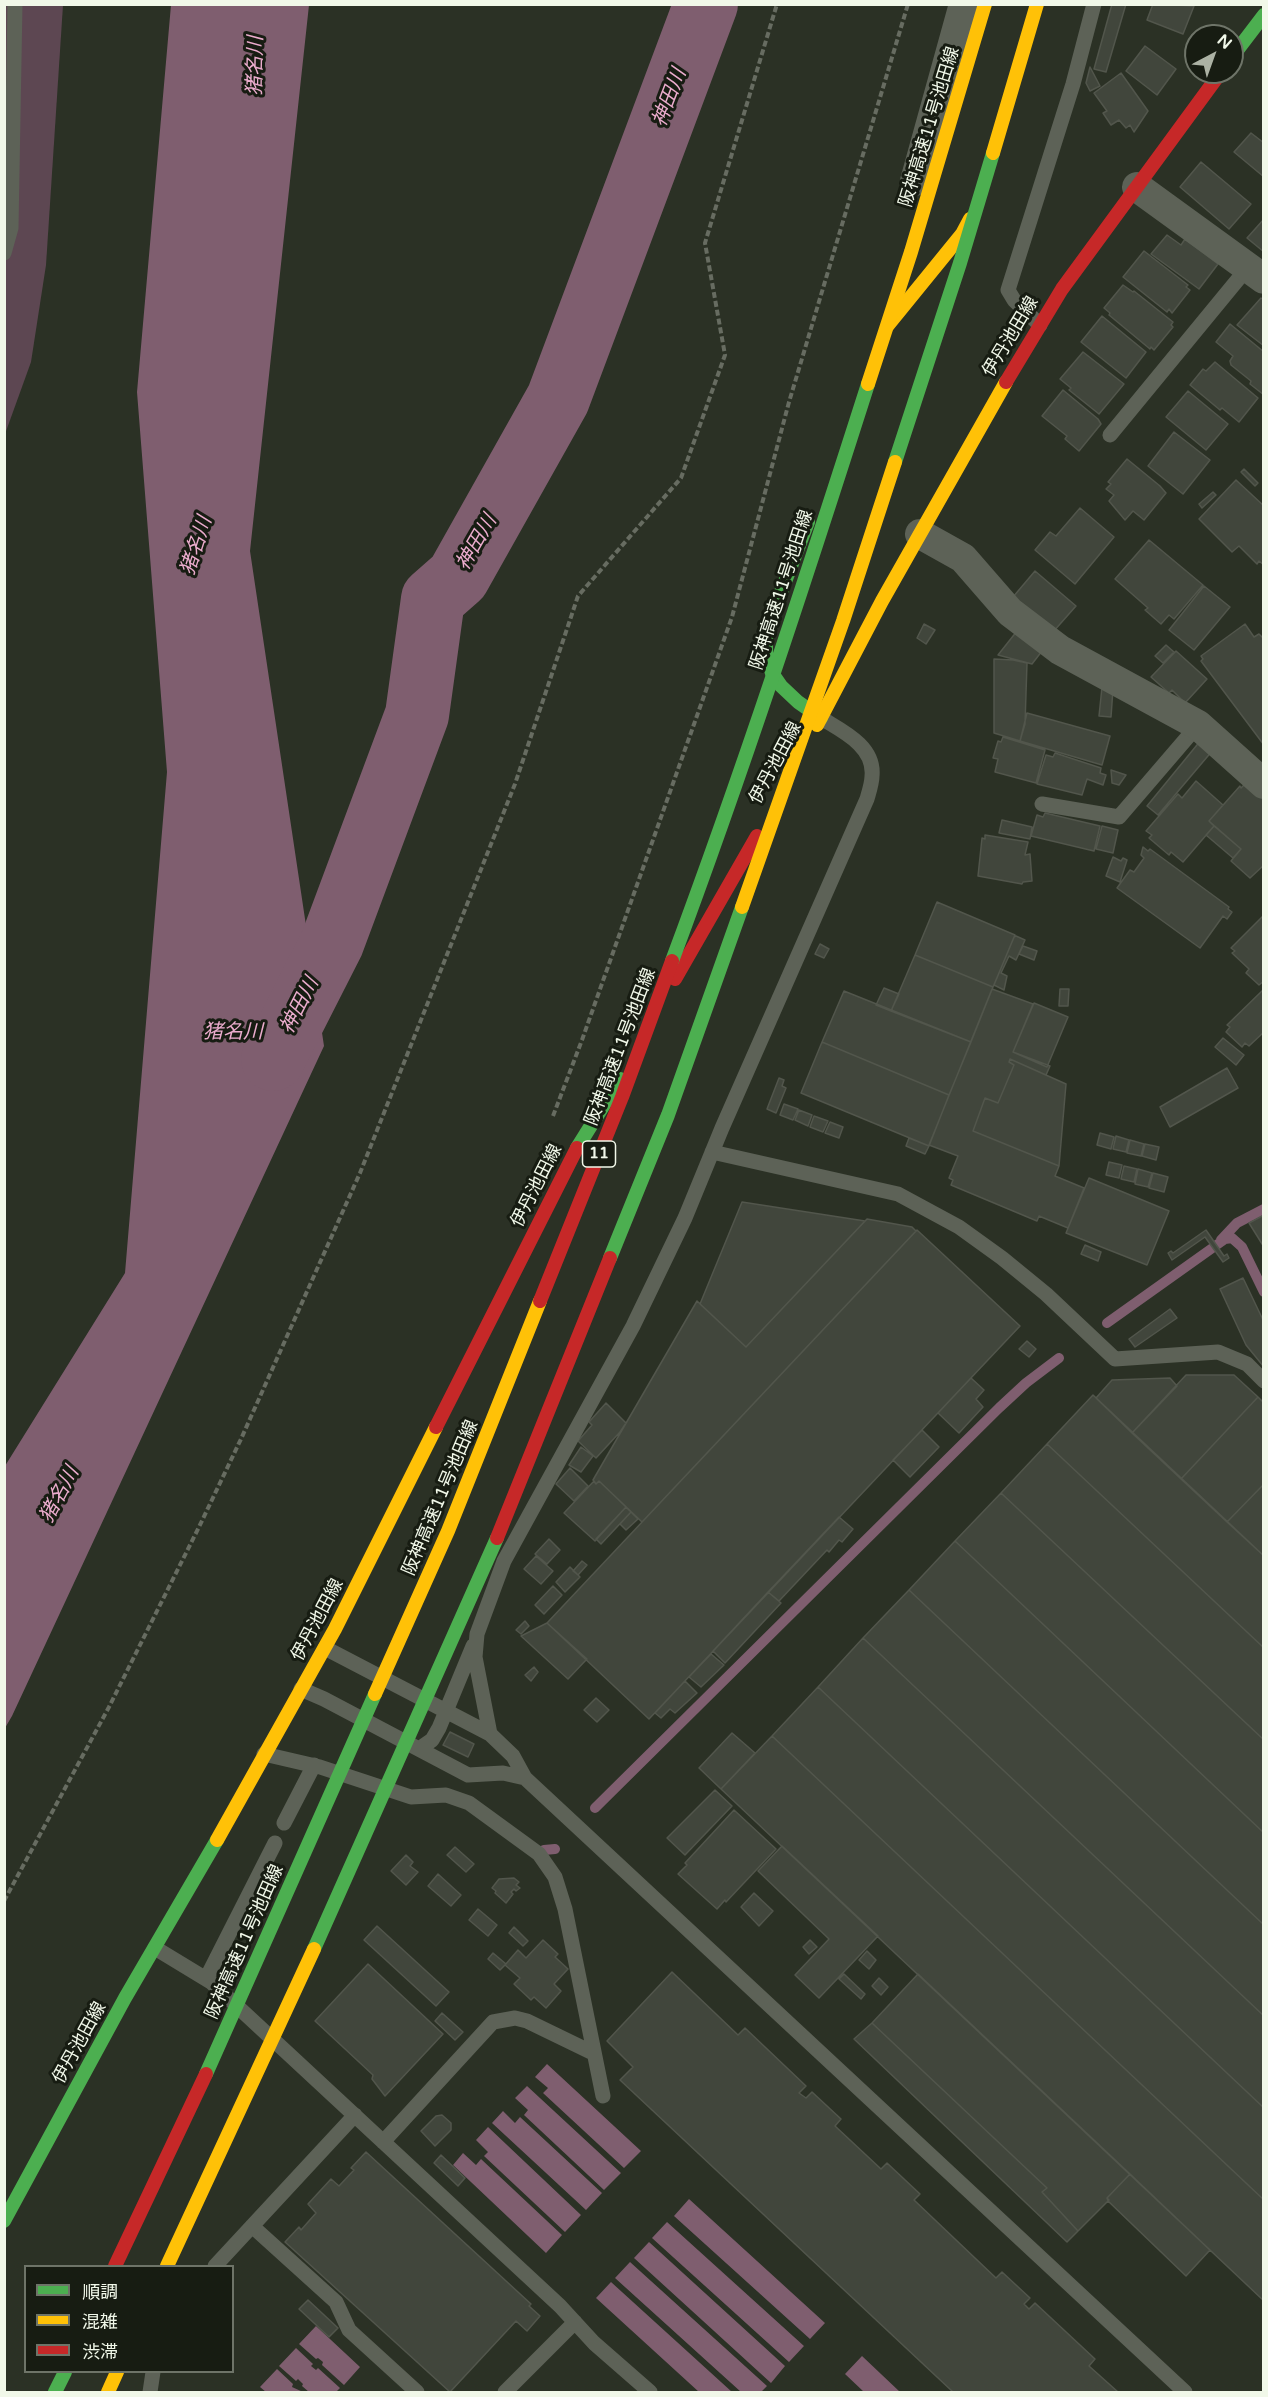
<!DOCTYPE html>
<html>
<head>
<meta charset="utf-8">
<style>
	body { margin:0 }
	#map { position:relative; width:1268px; height:2397px; overflow:hidden; background:#2b3125; font-family:"Varela Round","Noto Sans JP",sans-serif }
	canvas { display:block }
	.frame { position:absolute; inset:0; border:6px solid #f1f8e9; pointer-events:none }
	.legend { position:absolute; left:24px; top:2265px; width:210px; height:108px; box-sizing:border-box; background:#171c12; border:2px solid #6e7468; margin:0; padding:8px 10px; list-style:none; font-size:18px; color:#f1f8e9 }
	.legend li { display:flex; align-items:center; gap:12px; height:30px }
	.legend b { width:30px; border:2px solid #6e7468 }
	.north { position:absolute; left:1184px; top:24px; width:60px; height:60px; box-sizing:border-box; background:#171c12; border:2px solid #6e7468; border-radius:50%; rotate:41deg; font-size:16px; font-weight:700; line-height:24px; text-align:center; color:#f1f8e9 }
	.north::after { content:''; display:block; margin:auto; width:21px; height:27px; background:#acb2a4; clip-path:polygon(50% 0,100% 100%,50% 72%,0 100%) }
</style>
</head>
<body>
<div id="map">
<canvas width="1268" height="2397"></canvas>
<div class="frame"></div>
<ul class="legend">
<li><b style="height:8px;background:#4caf50"></b>順調</li>
<li><b style="height:8px;background:#ffc107"></b>混雑</li>
<li><b style="height:8px;background:#c62828"></b>渋滞</li>
</ul>
<div class="north">N</div>
</div>
<script>
const ctx = document.querySelector('canvas').getContext('2d');
ctx.lineJoin = 'round';
function paint(path, color) { ctx.fillStyle = color; ctx.fill(path, 'evenodd'); }
function strokePath(path, color, width, dash) { ctx.strokeStyle = color; ctx.lineWidth = width; ctx.lineCap = dash ? 'butt' : 'round'; ctx.setLineDash(dash || []); ctx.stroke(path); }
function drawText(font, color, halo, rows, align = 'center') {
  ctx.font = font + ' "Varela Round","Noto Sans JP",sans-serif'; ctx.lineWidth = 6; ctx.setLineDash([]); ctx.textBaseline = 'middle'; ctx.strokeStyle = halo; ctx.fillStyle = color; for (const [text, x, y, turn = 0] of rows) {
    ctx.save(); ctx.translate(x, y); ctx.rotate((+turn || 0) * Math.PI / 180); ctx.textAlign = isNaN(turn) ? turn : align; if (halo) ctx.strokeText(text, 0, 0); ctx.fillText(text, 0, 0); ctx.restore();
  }
}
const green = new Path2D(`
	M5 5H63L46 265 31 362 5 434Z`);
const water = new Path2D(`
	M171 5H309L250 551 324 1046 12 1716 5 1728V1466L125 1273 167 772 137 392Z
	M547 2064 641 2151 624 2168 543 2093 548 2088 535 2077Z
	M527 2086 621 2173 604 2190 524 2115 528 2110 515 2098Z
	M503 2111 515 2123 520 2117 602 2193 586 2210 492 2123Z
	M488 2127 581 2215 565 2232 484 2156 488 2152 476 2140Z
	M463 2153 476 2165 481 2159 562 2235 546 2253 453 2165Z
	M689 2199 825 2323 810 2339 674 2216Z
	M667 2222 804 2346 789 2362 652 2238Z
	M649 2242 785 2366 771 2383 634 2258Z
	M630 2262 767 2386 761 2392H741L615 2278Z
	M611 2282 732 2392H699L596 2298Z
	M316 2326 360 2367 344 2385 322 2365 323 2362 318 2358 316 2359 299 2344Z
	M296 2348 313 2364 311 2366 316 2370 318 2368 340 2388 336 2392H309L302 2386 303 2384 298 2379 296 2381 279 2366Z
	M862 2356 900 2392H864L845 2374Z
	M277 2369 293 2384 292 2387 303 2392H266L260 2387Z`);
const stream = new Path2D(`
	M1221 1240 1237 1223 1264 1209
	M1107 1323 1225 1239 1232 1238 1242 1247 1264 1292
	M595 1808 999 1408 1026 1383 1059 1358
	M544 1850 555 1849`);
const river = new Path2D(`
	M273 1059 332 943 417 715 433 599 458 577 558 399 706 4`);
const building = new Path2D(`
	M1112 4H1126L1106 72 1094 69Z
	M1153 4 1194 6 1183 34 1147 20Z
	M1145 46 1176 69 1157 95 1126 71Z
	M1090 67 1100 86 1090 91 1086 83Z
	M1121 73 1148 111 1134 132 1130 125 1126 128 1119 120 1111 125 1103 113 1107 111 1094 93Z
	M1251 133 1264 143V177L1234 152Z
	M1201 162 1251 204 1229 229 1180 187Z
	M1264 219V252L1247 238Z
	M1167 235 1181 245 1185 239 1218 264 1199 289 1151 254Z
	M1144 251 1188 285 1186 287 1190 290 1172 313 1169 309 1167 312 1123 277Z
	M1123 285 1133 292 1134 291 1173 322 1171 325 1173 327 1154 350 1151 347 1150 349 1109 315 1110 313 1104 308Z
	M1261 298 1264 300V346L1237 325Z
	M1102 316 1146 352 1126 378 1081 342Z
	M1230 324 1264 352V395L1250 384 1251 381 1231 365 1230 361 1233 356 1216 342Z
	M1083 352 1124 384 1099 414 1069 390 1071 388 1060 379Z
	M1215 362 1258 398 1239 422 1222 408 1220 410 1190 385 1203 369 1206 371Z
	M1063 390 1098 419 1101 424 1079 451 1065 439 1067 436 1042 416Z
	M1188 391 1228 424 1206 450 1166 417Z
	M1174 432 1210 460 1183 494 1148 466Z
	M1127 459 1160 486 1166 493 1144 520 1133 511 1125 520 1109 501 1114 495 1106 489 1111 484 1108 482Z
	M1244 469 1258 483 1255 486 1241 472Z
	M1236 480 1264 506V565L1259 561 1257 564 1239 546 1232 552 1199 519Z
	M1213 492 1216 495 1202 508 1199 504Z
	M1080 508 1114 537 1075 584 1035 550 1050 532 1056 536Z
	M1149 540 1203 585 1174 619 1169 615 1161 624 1145 610 1148 608 1115 579Z
	M1035 571 1076 606 1053 632 1013 597Z
	M1204 586 1230 607 1194 650 1169 630Z
	M924 624 935 630 926 644 917 638Z
	M1245 624 1254 637 1259 634 1264 639V745L1201 661 1203 659 1201 656Z
	M1017 631 1042 651 1032 664 998 655Z
	M1166 645 1174 652 1163 663 1155 656Z
	M1176 651 1207 679 1185 703 1172 690 1169 693 1151 677Z
	M994 659 1013 660 1027 663 1025 724 1020 741 994 733Z
	M1102 687 1113 689 1111 717 1099 716Z
	M1027 713 1110 736 1102 765 1020 741Z
	M1003 737 1045 750 1036 783 995 772 998 759 993 758 998 741 1001 742Z
	M1201 740 1213 750 1158 815 1147 806Z
	M1055 753 1101 768 1100 773 1106 775 1103 785 1087 779 1082 795 1037 784 1046 755 1053 757Z
	M1111 770 1126 775 1119 785 1112 783Z
	M1196 781 1223 805 1209 821 1214 826 1183 862 1171 852 1169 855 1149 838 1152 835 1146 831 1178 794 1182 798Z
	M1246 783 1264 797V865L1250 878 1231 861 1241 849 1209 821 1240 786 1241 788Z
	M1045 813 1100 826 1094 851 1031 836 1037 815 1043 817Z
	M1002 820 1032 827 1030 839 999 833Z
	M1102 826 1118 830 1113 853 1096 849Z
	M1214 826 1241 849 1233 858 1206 835Z
	M985 835 1028 842 1025 855 1030 854 1032 881 1023 882 1022 884 978 876 982 838 985 839Z
	M1143 847 1148 851 1150 849 1229 907 1228 909 1232 912 1227 919 1223 916 1200 948 1117 888 1130 870 1134 872 1144 858 1141 855Z
	M1113 857 1121 861 1123 858 1127 860 1120 882 1106 876Z
	M937 902 1015 935 993 987 915 955Z
	M1264 915V981L1259 985 1246 973 1249 969 1232 953 1235 951 1231 948Z
	M1016 936 1025 940 1016 960 1009 956 1001 973 1007 976 1004 990 994 985 1014 937Z
	M820 944 829 949 824 958 815 954Z
	M1023 946 1037 951 1034 960 1019 954Z
	M915 955 993 987 971 1042 891 1011Z
	M884 988 899 994 891 1011 876 1005Z
	M992 989 1033 1004 1013 1052 1050 1066 1046 1075 1010 1059 1009 1062 1014 1065 998 1103 985 1098 973 1131 1059 1166 1055 1176 1084 1188 1068 1228 1039 1216 1037 1221 951 1185 953 1180 949 1178 958 1156 929 1145Z
	M1060 989H1069L1068 1006H1059Z
	M1264 989V1032L1249 1046 1245 1043 1242 1047 1226 1032 1230 1027 1227 1025Z
	M844 991 971 1042 949 1095 822 1042Z
	M1034 1003 1068 1017 1047 1067 1013 1052Z
	M1223 1038 1244 1055 1236 1065 1215 1047Z
	M822 1042 949 1095 929 1146 801 1093Z
	M1010 1059 1066 1084 1059 1166 973 1131 985 1098 998 1103 1014 1065 1009 1062Z
	M1227 1068 1238 1088 1170 1127 1160 1107Z
	M779 1078 784 1080 782 1086 786 1088 776 1113 767 1109Z
	M784 1104 798 1109 793 1120 780 1115Z
	M799 1110 812 1115 808 1126 795 1120Z
	M814 1116 828 1121 823 1132 810 1127Z
	M830 1122 843 1127 839 1138 825 1133Z
	M1100 1133 1114 1137 1111 1149 1097 1145Z
	M1116 1136 1129 1140 1126 1152 1113 1149Z
	M909 1138 929 1146 925 1154 906 1146Z
	M1130 1140 1144 1144 1141 1156 1127 1153Z
	M1145 1144 1159 1147 1156 1160 1142 1156Z
	M1109 1162 1122 1165 1119 1178 1106 1175Z
	M1124 1166 1137 1169 1134 1182 1121 1179Z
	M1138 1169 1152 1173 1148 1187 1135 1184Z
	M1153 1173 1168 1177 1164 1192 1149 1188Z
	M1089 1178 1169 1211 1147 1265 1066 1233Z
	M742 1202 865 1221 746 1347 700 1304Z
	M1264 1215V1247L1249 1223Z
	M867 1219 912 1227 916 1231 642 1522 599 1481 596 1484 593 1480 697 1301 746 1347Z
	M917 1230 1020 1326 649 1719 547 1623Z
	M1206 1230 1224 1256 1227 1254 1229 1258 1223 1262 1205 1237 1172 1260 1168 1253 1171 1251 1173 1253Z
	M1085 1245 1101 1252 1098 1261 1081 1254Z
	M1243 1278 1264 1322V1367L1246 1345 1220 1289Z
	M1170 1309 1177 1318 1135 1347 1129 1339Z
	M1027 1341 1036 1349 1029 1357 1019 1349Z
	M1186 1375H1234L1258 1397 1181 1479 1132 1433Z
	M971 1378 984 1390 976 1399 983 1407 959 1433 938 1413Z
	M1170 1378 1177 1386 1132 1433 1096 1398 1112 1380Z
	M1093 1395 1264 1556V1648L1047 1444Z
	M1258 1397 1264 1403V1484L1227 1522 1181 1479Z
	M606 1403 626 1423 620 1432 596 1458 578 1441 592 1425 589 1422Z
	M922 1430 939 1447 910 1477 893 1460Z
	M1047 1444 1264 1648V1740L1001 1493Z
	M581 1447 593 1456 581 1472 569 1465Z
	M570 1468 588 1486 574 1501 556 1484Z
	M594 1481 596 1484 599 1481 626 1507 595 1541 564 1513Z
	M1264 1484V1556L1227 1522Z
	M1001 1493 1264 1740V1833L955 1541Z
	M626 1507 631 1512 601 1544 596 1539Z
	M631 1512 638 1519 626 1530 620 1524Z
	M839 1517 853 1529 842 1542 839 1540 829 1552 827 1550 779 1601 768 1592Z
	M549 1539 560 1550 547 1564 535 1554Z
	M955 1541 1264 1833V1925L909 1590Z
	M536 1556 553 1571 541 1584 524 1569Z
	M582 1561 587 1565 578 1575 573 1571Z
	M570 1567 580 1577 565 1592 556 1582Z
	M553 1586 562 1595 544 1614 535 1605Z
	M909 1590 1264 1925V2016L863 1638Z
	M768 1592 781 1603 725 1663 713 1651Z
	M525 1621 529 1626 521 1634 516 1630Z
	M547 1623 587 1659 568 1679 521 1636Z
	M863 1638 1264 2016V2108L818 1687Z
	M711 1654 724 1665 701 1687 689 1677Z
	M534 1667 538 1672 531 1681 525 1675Z
	M685 1681 697 1693 675 1713 670 1709 661 1718 655 1713Z
	M818 1687 1264 2108V2200L772 1736Z
	M596 1698 609 1710 597 1722 584 1710Z
	M450 1732 474 1744 468 1757 443 1745Z
	M732 1733 755 1753 721 1789 699 1768Z
	M772 1736 1264 2200V2301L721 1789Z
	M715 1790 732 1806 685 1855 667 1838Z
	M734 1810 776 1849 726 1902 725 1900 717 1909 678 1874 687 1865 685 1863Z
	M782 1846 878 1936 819 1998 795 1975 829 1939 758 1871Z
	M455 1847 474 1864 466 1872 447 1855Z
	M406 1855 413 1862 410 1866 418 1872 406 1885 391 1871Z
	M438 1874 461 1895 451 1906 428 1886Z
	M514 1878 519 1882 516 1885 520 1888 516 1891 514 1889 511 1892 513 1894 506 1903 495 1893 496 1891 492 1888 499 1879Z
	M754 1893 773 1911 759 1926 741 1907Z
	M478 1909 497 1925 488 1936 469 1920Z
	M377 1926 449 1992 436 2006 364 1940Z
	M514 1927 528 1941 523 1946 509 1933Z
	M543 1940 558 1954 555 1957 568 1969 554 1984 561 1991 546 2008 534 1997 531 2000 514 1984 520 1978 505 1965 518 1950 526 1958Z
	M810 1940 817 1947 809 1954 803 1947Z
	M867 1951 876 1960 869 1969 859 1960Z
	M493 1953 506 1964 500 1970 488 1959Z
	M368 1964 443 2034 385 2096 372 2079 373 2075 315 2021Z
	M672 1972 738 2035 745 2028 806 2086 799 2093 806 2098 812 2092 841 2119 835 2126 881 2169 887 2163 920 2194 914 2200 996 2278 1002 2272 1030 2298 1024 2304 1029 2309 1035 2303 1095 2359 1089 2366 1118 2392H953L620 2080 633 2067 607 2041Z
	M844 1974 865 1994 861 1999 839 1979Z
	M918 1974 1130 2174 1107 2198 1109 2200 1078 2231 1042 2192 1047 2188 872 2023Z
	M879 1978 888 1987 881 1995 872 1986Z
	M442 2013 463 2032 455 2040 435 2021Z
	M872 2023 1047 2188 1042 2192 1078 2231 1067 2242 854 2039Z
	M442 2115 451 2123V2130L435 2146 421 2131 436 2116Z
	M366 2152 531 2304 529 2306 540 2316 527 2331 516 2321 450 2392 285 2242 299 2227 301 2230 316 2213 308 2204 331 2179 339 2186 354 2170 351 2168Z
	M441 2155 465 2178 458 2186 434 2163Z
	M1130 2174 1210 2250 1186 2276 1108 2201 1107 2198Z
	M308 2300 338 2328 329 2337 299 2309Z`);
const path = new Path2D(`
	M553 1116 582 1040 732 617 789 402 908 4
	M4 1901 109 1707 199 1527 241 1439 360 1173 515 784 578 596 681 478 725 355 705 243 777 4`);
const lane = new Path2D(`
	M4 253 11 228 15 4
	M1040 325 1014 300 1008 290 1073 84 1094 4
	M1110 435 1249 266
	M1042 804 1119 817 1198 725
	M712 1152 898 1194 959 1227 1002 1258 1046 1294 1115 1359 1218 1352 1247 1364 1264 1381
	M325 1648 490 1734 513 1756 525 1778 1185 2392
	M301 1689 324 1699 468 1775 503 1773 525 1778
	M490 1734 475 1657 477 1634 504 1561 633 1326 685 1218 722 1128 867 799C869 792 872 783 872 776 875 746 842 731 821 718
	M419 1749 432 1740 439 1728 473 1646
	M264 1754 320 1767 411 1797 446 1795 469 1803 539 1854 555 1877 565 1909 603 2096
	M284 1823 314 1765
	M155 1948 211 1982 560 2306 594 2343 650 2392
	M206 1979 275 1843
	M383 2142 493 2022 515 2018 527 2021 593 2053
	M252 2226 336 2302 349 2330 417 2392
	M215 2266 355 2115
	M150 2392 153 2372
	M505 2392 575 2322`);
const street = new Path2D(`
	M915 181 964 4
	M1137 187 1264 279
	M920 534 963 558 1010 612 1060 650 1198 725 1264 784`);
const fast = new Path2D(`
	M1232 57 1264 15
	M808 522 771 618 766 636V655L772 673 781 686 798 702 821 718
	M577 1148 620 1079
	M4 2221 125 1998 217 1840
	M55 2392 65 2372`);
const slow = new Path2D(`
	M888 325 962 234 970 219
	M817 725 882 601 1006 382
	M217 1840 335 1629 436 1427
	M108 2392 117 2372`);
const jam = new Path2D(`
	M1006 382 1062 289 1221 72
	M675 979 757 836
	M436 1427 577 1148`);
const fastBridge = new Path2D(`
	M895 462 960 263 993 153
	M672 961C743 771 806 578 868 384
	M610 1258 668 1115 742 907
	M314 1949 497 1538
	M206 2074 375 1694`);
const slowBridge = new Path2D(`
	M993 153 1037 4
	M868 384 911 252 985 4
	M742 907 843 621 895 462
	M375 1694 448 1531 540 1301
	M167 2266 314 1949`);
const jamBridge = new Path2D(`
	M540 1301 622 1097 672 961
	M497 1538 610 1258
	M115 2266 206 2074`);
const shields = [
	[599,1154,33]
];
const shieldNames = [
	["11",599,1154]
];
const streetNames = [
	["阪神高速11号池田線",930,127,-73],
	["伊丹池田線",1011,337,-59],
	["阪神高速11号池田線",782,590,-72],
	["伊丹池田線",776,763,-62],
	["阪神高速11号池田線",621,1047,-69],
	["伊丹池田線",537,1186,-63],
	["阪神高速11号池田線",441,1498,-67],
	["伊丹池田線",318,1620,-62],
	["阪神高速11号池田線",245,1942,-66],
	["伊丹池田線",80,2043,-61]
];
const waterNames = [
	["猪名川",256,66,-89],
	["神田川",670,98,-69],
	["神田川",477,543,-60],
	["猪名川",197,546,-72],
	["神田川",300,1006,-63],
	["猪名川",233,1033],
	["猪名川",60,1495,-62]
];
paint(green, '#5d4752');
paint(water, '#7f5e6f');
strokePath(stream, '#7f5e6f', 10);
strokePath(river, '#7f5e6f', 64);
paint(building, '#41463c');
strokePath(building, '#52564c', 1.5);
strokePath(path, '#676c61', 4, [6, 3]);
strokePath(lane, '#5d6257', 15);
strokePath(street, '#5d6257', 30);
strokePath(fast, '#4caf50', 14);
strokePath(slow, '#ffc107', 14);
strokePath(jam, '#c62828', 14);
strokePath(fastBridge, '#4caf50', 14);
strokePath(slowBridge, '#ffc107', 14);
strokePath(jamBridge, '#c62828', 14);
for (const [x, y, w] of shields) { const box = new Path2D(); box.roundRect(x - w / 2, y - 13, w, 26, 4.5); ctx.fillStyle = '#171c12'; ctx.fill(box); strokePath(box, '#f1f8e9', 1.5); }
drawText('bold 16px', '#f1f8e9', null, shieldNames);
drawText('18px', '#f1f8e9', '#171c12', streetNames);
drawText('italic 20px', '#ebaccd', '#171c12', waterNames);
</script>
</body>
</html>
